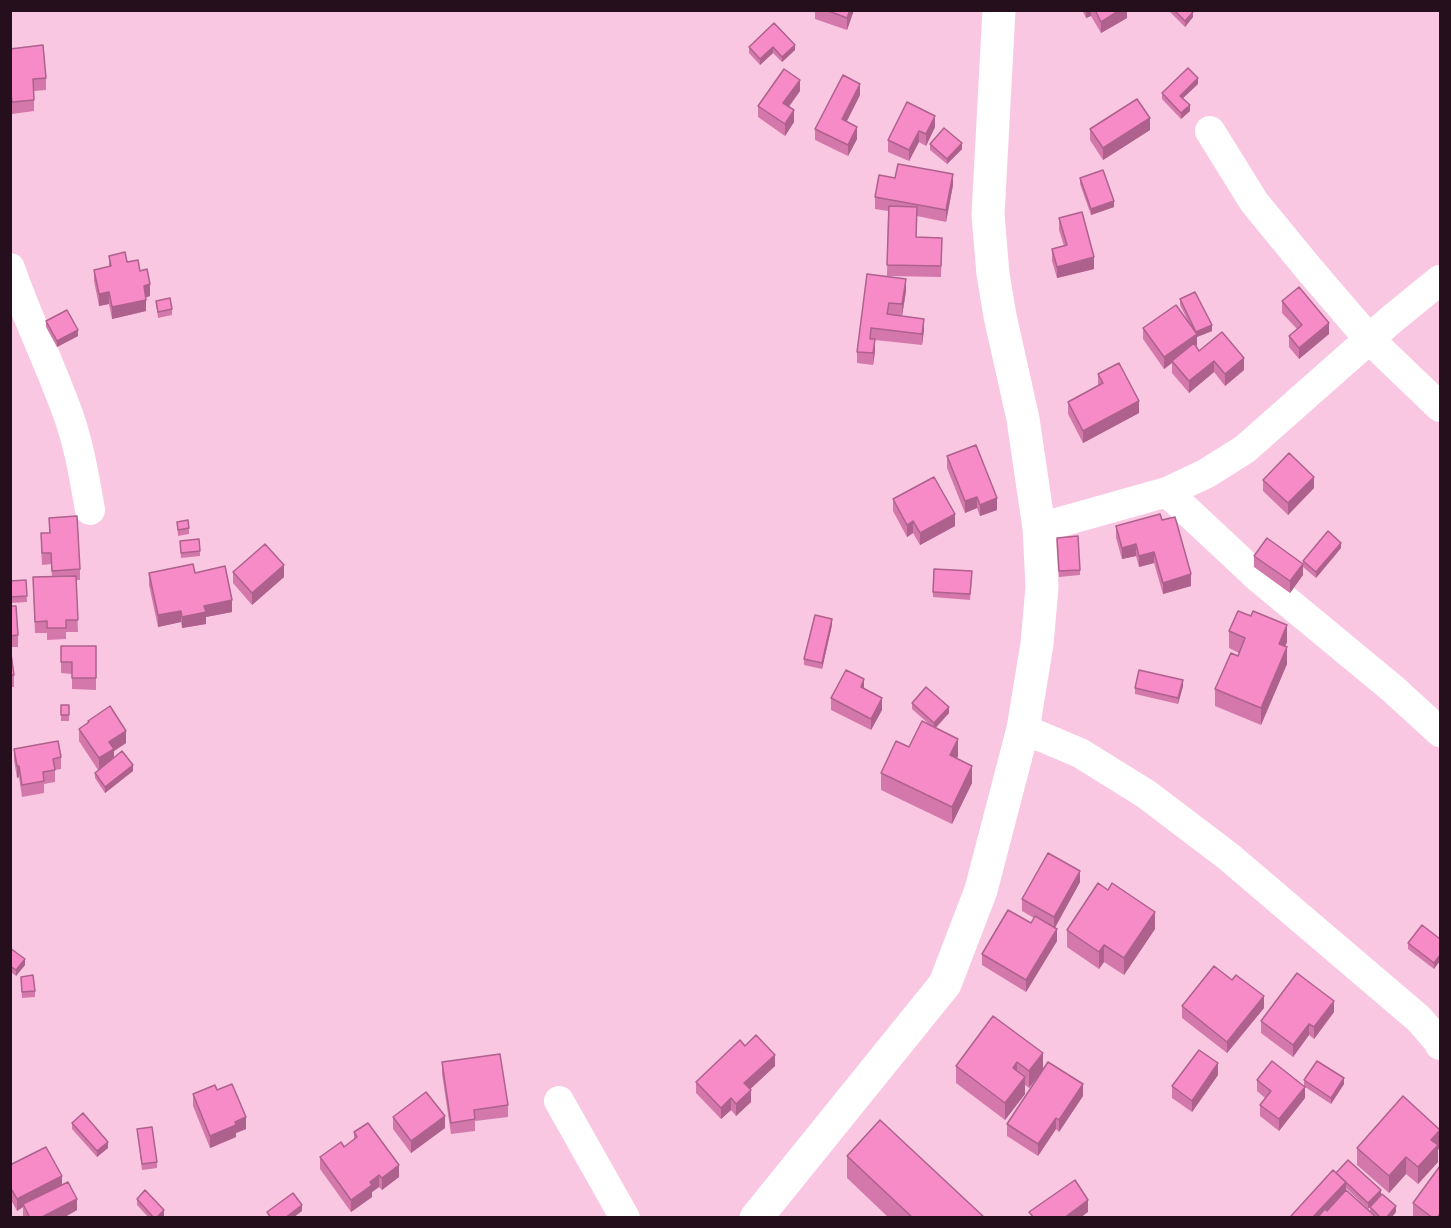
<!DOCTYPE html>
<html>
<head>
<meta charset="utf-8">
<style>
	body { margin:0 }
	#map { position:relative; width:1451px; height:1228px; overflow:hidden; background:#fac7e2; font-family:Commissioner,sans-serif }
	canvas { display:block }
	.frame { position:absolute; inset:0; border:12px solid #250f1c; pointer-events:none }
</style>
</head>
<body>
<div id="map">
<canvas width="1451" height="1228"></canvas>
<div class="frame"></div>
</div>
<script>
const ctx = document.querySelector('canvas').getContext('2d');
ctx.lineJoin = 'round';
function strokePath(path, color, width, dash) { ctx.strokeStyle = color; ctx.lineWidth = width; ctx.lineCap = dash ? 'butt' : 'round'; ctx.setLineDash(dash || []); ctx.stroke(path); }
function paint(path, color) { ctx.fillStyle = color; ctx.fill(path, 'evenodd'); }
const minor = new Path2D(`
	M1210 131 1254 202 1309 269 1369 339 1440 407
	M10 268C26 315 48 360 65 406 78 439 84 475 90 510
	M1167 492 1260 579 1393 689 1440 732
	M1039 528 1167 492 1207 473 1245 449 1392 319 1440 280
	M1023 729 1080 753 1146 794 1229 857 1419 1019 1438 1041 1440 1045
	M559 1101 625 1218`);
const tertiary = new Path2D(`
	M756 1218 945 984 981 890 1023 729 1037 644 1042 587 1039 528 1023 419 1000 316 993 274 988 215 999 10`);
const wall = new Path2D(`
	M815 10H854L847 30 815 19Z
	M1082 10H1127V18L1101 33 1091 16 1086 18Z
	M1168 10H1192L1193 17 1185 27Z
	M774 23 795 50 782 62 773 53 760 65 749 53V47Z
	M10 49 46 78V90L34 91V111L12 114 10 99Z
	M1198 84 1183 98 1190 111 1181 119 1162 99V93Z
	M800 91 789 107 794 122 785 136 758 117V106Z
	M860 95 846 122 857 139 848 156 815 140V129Z
	M907 102 935 127 926 146 919 142 909 161 888 152V140Z
	M1090 129 1150 130 1103 160 1090 140Z
	M930 144 962 149 947 164 930 150Z
	M895 178 953 185 946 222 917 216 916 237 942 238 941 277 887 276 888 211 875 209V197Z
	M1080 178 1114 207 1091 215 1080 184Z
	M1059 218 1094 269 1057 278 1052 261V249L1064 246 1059 230Z
	M109 256 127 262 140 271 150 296 146 297V311L112 319 109 304 99 306 94 281V270L109 266Z
	M867 274 906 291 902 316 924 330 922 345 875 340V351L873 365 857 363V352Z
	M1180 299 1212 331 1197 337V345L1196 346 1199 351 1244 370 1225 386 1214 372 1189 393 1172 373V363L1164 369 1143 339V328L1187 319 1180 305Z
	M156 301 172 309V315L158 318Z
	M1282 301 1329 334 1299 359 1289 347V336L1297 329 1282 313Z
	M46 321 78 336 57 347 46 327Z
	M1098 374 1139 413 1083 443 1068 414V402L1098 386Z
	M947 456 997 510 980 516 977 508 965 513 947 468Z
	M1263 480 1314 488 1288 515 1263 491Z
	M893 499 955 526 920 545 913 533 907 537 893 511Z
	M49 518 80 569V580H76L78 632H66V639L47 640V633H35L33 577H52L51 564 42 565 41 545V533H49Z
	M1162 520 1191 586 1163 594 1154 563 1139 567 1136 556 1122 559 1116 538V526Z
	M177 522 189 528V534L178 536Z
	M180 541 200 551V556L181 558Z
	M1057 544 1080 570V575L1059 577Z
	M1341 548 1316 578 1303 567V561Z
	M1254 556 1303 575 1290 593 1254 567Z
	M233 572 284 577 252 605 233 583Z
	M149 573H195L232 612 206 617V624L182 628 181 622 158 627 149 585Z
	M972 577 970 600 933 597V592Z
	M26 580 27 602 10 603V581Z
	M10 606 18 635V647H11L14 675V687H10Z
	M832 625 822 669 804 665V659Z
	M1229 631 1287 642 1285 646 1287 664 1261 725 1215 706V689L1239 653 1229 648Z
	M61 646H96V690L72 689V674L61 673Z
	M1183 686 1178 704 1135 694V688Z
	M864 689 882 710 871 730 831 710V698Z
	M912 703 949 713 936 728 958 756 957 758 972 783 952 824 881 790V773L930 725 912 709Z
	M61 705H69V721H61Z
	M88 721 126 743 114 751V757L133 771 105 793 95 778V773L98 770 79 741V729L88 723Z
	M14 749 61 757V769L55 770V782L44 784V793L22 797 19 777 17 778 14 760Z
	M1080 882 1055 928 1057 941 1026 992 982 965V954L1031 923 1034 918 1022 911V899Z
	M1155 929 1124 975 1104 962 1099 969 1067 947V930Z
	M1440 939 1434 969 1408 949V943Z
	M10 948 25 965 16 976 10 971Z
	M21 977 35 991V997L22 998Z
	M1182 1006 1264 1008 1227 1053 1182 1018Z
	M1334 1012 1314 1039 1309 1035 1293 1057 1261 1033V1021Z
	M993 1016 1043 1070 1083 1096 1059 1132 1056 1129 1038 1156 1007 1136V1124L1042 1071 1029 1088 1025 1085V1094L1005 1120 956 1083V1066Z
	M745 1046 775 1066 750 1089 751 1102 736 1116 731 1110 721 1119 696 1093V1082Z
	M442 1062 508 1105V1117L475 1121V1131L451 1134 442 1074Z
	M1218 1075 1192 1112 1172 1098V1086Z
	M1257 1080 1304 1086V1080L1344 1084 1331 1104 1305 1087V1098L1279 1131 1260 1116V1105L1265 1098 1257 1091Z
	M217 1090 246 1129 236 1133V1137L210 1148 193 1106V1094Z
	M393 1117 445 1128 411 1153 393 1129Z
	M72 1123 108 1148 97 1157 72 1129Z
	M137 1129 157 1162V1168L142 1170Z
	M354 1132 399 1177 382 1190 379 1187 372 1192V1197L351 1212 320 1169V1157L344 1147 354 1140Z
	M1357 1148 1438 1150V1162L1418 1184 1406 1174 1389 1193 1357 1165Z
	M847 1156 985 1218H889L847 1178Z
	M10 1165 62 1185 77 1210 63 1218H24L23 1216V1207L17 1211 10 1198Z
	M1336 1173 1381 1195 1368 1209 1346 1188V1190L1370 1211V1207L1396 1212 1391 1218H1291V1216Z
	M137 1199 164 1216 162 1218H149L137 1205Z
	M1413 1203 1440 1218H1413Z`);
const shadedWall = new Path2D(`
	M850 10H854L847 30V18Z
	M1086 10H1091V16L1086 18Z
	M1120 10H1127V18L1101 33V22Z
	M1193 12V17L1185 27V21Z
	M795 45V50L782 62V57Z
	M773 47V53L760 65V59Z
	M1198 78V84L1180 101V96Z
	M800 80V91L783 114V103Z
	M860 84V95L842 131V119Z
	M1190 105V111L1181 119V113Z
	M794 110V122L785 136V124Z
	M935 116V127L926 146V134Z
	M1150 118V130L1103 160V148Z
	M857 127V139L848 156V145Z
	M919 131V142L909 161V150Z
	M962 143V149L947 164V159Z
	M953 174V185L946 222V210Z
	M1114 201V207L1091 215V209Z
	M1094 257V269L1057 278V267Z
	M906 279V291L902 316V304Z
	M150 284V296L144 298V286Z
	M109 292V304L99 306V294Z
	M146 300V311L112 319V307Z
	M924 319V330L922 345V334Z
	M1329 323V334L1299 359V348Z
	M1212 325V331L1197 337V345L1173 363 1172 361V363L1164 369V357L1196 332Z
	M78 330V336L57 347V341Z
	M875 339V351L873 365V353Z
	M1244 358V370L1225 386V374Z
	M1214 361V372L1189 393V381Z
	M1139 401V413L1083 443V431Z
	M1314 477V488L1288 515V503Z
	M977 497V508L965 513V501Z
	M997 498V510L980 516V505Z
	M955 514V526L920 545V533Z
	M913 521V533L907 537V525Z
	M1341 543V548L1316 578V572Z
	M1136 544V556L1122 559V548Z
	M1154 552V563L1139 567V556Z
	M1303 564V575L1290 593V581Z
	M284 565V577L252 605V593Z
	M1191 574V586L1163 594V583Z
	M232 600V612L206 617V624L182 628V617L204 606Z
	M181 611V622L158 627V615Z
	M832 619V625L822 669V663Z
	M1287 625V642L1279 661V644Z
	M1287 647V664L1261 725V708Z
	M864 679V691L861 687Z
	M1183 680V686L1178 704V698Z
	M882 698V710L871 730V719Z
	M949 707V713L934 729V723Z
	M126 731V743L114 751V761L99 770V758L109 742Z
	M958 739V756L950 772V755Z
	M133 765V771L105 793V787Z
	M17 766H19V777L17 778Z
	M972 766V783L952 824V807Z
	M1080 871V882L1054 929V917Z
	M1155 912V929L1124 975V958Z
	M1057 929V941L1026 992V980Z
	M1104 945V962L1099 969V952Z
	M1440 955V961L1434 969V963Z
	M25 959V965L16 976V970Z
	M1264 996V1008L1227 1053V1042Z
	M1334 1001V1012L1314 1039V1027Z
	M1309 1024V1035L1293 1057V1045Z
	M1043 1053V1070L1029 1088V1071Z
	M775 1055V1066L744 1095V1083Z
	M1017 1062V1079L1013 1068Z
	M1218 1063V1075L1192 1112V1101Z
	M1025 1077V1094L1005 1120V1103Z
	M1344 1078V1084L1331 1104V1098Z
	M1083 1084V1096L1059 1132V1120Z
	M1305 1087V1098L1279 1131V1119Z
	M751 1090V1102L736 1116V1104Z
	M731 1098V1110L721 1119V1108Z
	M445 1116V1128L411 1153V1141Z
	M246 1117V1129L236 1133V1137L210 1148V1136Z
	M1056 1118V1129L1038 1156V1144Z
	M1440 1130V1147L1438 1150V1162L1418 1184V1167L1431 1140Z
	M108 1142V1148L97 1157V1151Z
	M1406 1157V1174L1389 1193V1176Z
	M399 1165V1177L382 1190V1178Z
	M379 1175V1187L372 1192V1197L351 1212V1200L370 1182Z
	M62 1176V1187L23 1204V1207L17 1211V1199Z
	M1346 1182V1193L1323 1218H1312Z
	M1381 1190V1195L1368 1209V1203Z
	M77 1199V1210L63 1218H40Z
	M1088 1200V1212L1080 1218H1064Z
	M302 1205V1211L293 1218H285Z
	M1396 1206V1212L1391 1218H1386Z
	M164 1210V1216L162 1218H156Z`);
const building = new Path2D(`
	M826 10H850L847 18Z
	M1095 10H1120L1101 22Z
	M1174 10H1192L1193 12 1185 21Z
	M774 23 795 45 782 57 773 47 760 59 749 47Z
	M43 45 46 78 33 79 34 100 12 102 10 87V49Z
	M1188 68 1198 78 1180 96 1190 105 1181 113 1162 93Z
	M784 69 800 80 783 103 794 110 785 124 758 106Z
	M843 75 860 84 842 119 857 127 848 145 815 129Z
	M1137 99 1150 118 1103 148 1090 129Z
	M907 102 935 116 926 134 919 131 909 150 888 140Z
	M944 128 962 143 947 159 930 144Z
	M898 164 953 174 946 210 875 197 879 175 895 178Z
	M1103 170 1114 201 1091 209 1080 178Z
	M889 206 917 207 916 237 942 238 941 266 887 265Z
	M1082 212 1094 257 1057 267 1052 249 1067 245 1059 218Z
	M125 252 127 262 138 260 140 271 147 269 150 284 144 286 146 300 112 307 109 292 99 294 94 270 111 266 109 256Z
	M867 274 906 279 902 304 889 303 887 314 924 319 922 334 871 328 870 339H875L873 353 857 352Z
	M1299 287 1329 323 1299 348 1289 336 1302 325 1282 301Z
	M1195 292 1212 325 1196 332 1180 299Z
	M170 298 172 309 158 312 156 301Z
	M1176 305 1197 334 1164 357 1143 328Z
	M67 310 78 330 57 341 46 321Z
	M1222 332 1244 358 1225 374 1214 361 1189 381 1172 361 1194 343 1199 351Z
	M1119 363 1139 401 1083 431 1068 402 1103 383 1098 374Z
	M976 445 997 498 980 505 977 497 965 501 947 456Z
	M1289 453 1314 477 1288 503 1263 480Z
	M934 477 955 514 920 533 913 521 907 525 893 499Z
	M1160 514 1162 520 1175 517 1191 574 1163 583 1154 552 1139 556 1136 544 1122 548 1116 526Z
	M77 516 80 569 52 571 51 553H42L41 533H50L49 518Z
	M188 520 189 528 178 530 177 522Z
	M1328 531 1341 543 1316 572 1303 561Z
	M1078 536 1080 570 1059 571 1057 538Z
	M1267 538 1303 564 1290 581 1254 556Z
	M199 539 200 551 181 553 180 541Z
	M265 544 284 565 252 593 233 572Z
	M193 564 195 573 225 566 232 600 204 606 206 612 182 617 181 611 158 615 149 573Z
	M934 569 972 571 970 594 933 592Z
	M76 576 78 620H66V628H47V621L35 622 33 577Z
	M26 580 27 596 10 597V581Z
	M10 606H16L18 635 10 636Z
	M1238 611 1251 616 1253 611 1287 625 1279 644 1287 647 1261 708 1215 689 1231 653 1238 656 1245 638 1229 631Z
	M815 615 832 619 822 663 804 659Z
	M61 646H96V678H72V662H61Z
	M10 647 14 675H10Z
	M846 670 864 679 861 687 882 698 871 719 831 698Z
	M1139 670 1183 680 1178 698 1135 688Z
	M926 687 949 707 934 723 912 703Z
	M61 705H69V715H61Z
	M110 706 126 731 109 742 114 749 99 758 79 729 89 722 88 721Z
	M922 721 958 739 950 755 972 766 952 807 881 773 896 741 909 747Z
	M58 741 61 757 53 759 55 770 43 772 44 781 22 785 19 766H17L14 749Z
	M122 751 133 765 105 787 95 773Z
	M1048 853 1080 871 1054 917 1022 899Z
	M1098 883 1108 890 1112 883 1155 912 1124 958 1104 945 1099 952 1067 930Z
	M1008 910 1031 923 1035 916 1057 929 1026 980 982 954Z
	M1422 925 1440 939V955L1434 963 1408 943Z
	M10 948 25 959 16 970 10 966Z
	M1214 966 1232 980 1236 975 1264 996 1227 1042 1182 1006Z
	M1297 973 1334 1001 1314 1027 1309 1024 1293 1045 1261 1021Z
	M33 975 35 991 22 992 21 977Z
	M993 1016 1043 1053 1029 1071 1017 1062 1013 1068 1025 1077 1005 1103 956 1066Z
	M756 1035 775 1055 744 1083 751 1090 736 1104 731 1098 721 1108 696 1082 740 1040 745 1046Z
	M1199 1050 1218 1063 1192 1101 1172 1086Z
	M500 1054 508 1105 474 1110 475 1119 451 1123 442 1062Z
	M1272 1061 1305 1087 1279 1119 1260 1105 1271 1091 1257 1080Z
	M1317 1061 1344 1078 1331 1098 1304 1080Z
	M1048 1062 1083 1084 1059 1120 1056 1118 1038 1144 1007 1124Z
	M232 1084 246 1117 235 1122 236 1125 210 1136 193 1094 215 1085 217 1090Z
	M426 1092 445 1116 411 1141 393 1117Z
	M1403 1096 1440 1130 1431 1140 1438 1145 1418 1167 1406 1157 1389 1176 1357 1148Z
	M83 1113 108 1142 97 1151 72 1123Z
	M880 1120 985 1218H913L847 1156Z
	M368 1123 399 1165 382 1178 379 1175 370 1182 372 1185 351 1200 320 1157 341 1142 344 1147 357 1137 354 1132Z
	M152 1127 157 1162 142 1164 137 1129Z
	M46 1147 62 1176 17 1199 10 1187V1165Z
	M1348 1160 1381 1190 1368 1203 1336 1173Z
	M1440 1166V1214L1437 1218H1433L1413 1203Z
	M1333 1170 1346 1182 1312 1218H1293L1291 1216Z
	M1075 1180 1088 1200 1064 1218H1034L1029 1212Z
	M68 1182 77 1199 40 1218H30L23 1204Z
	M145 1190 164 1210 156 1218H154L137 1199Z
	M1346 1190 1377 1218H1317L1325 1209 1327 1211Z
	M293 1193 302 1205 285 1218H271L267 1212Z
	M1382 1194 1396 1206 1386 1218H1381L1370 1207Z`);
strokePath(minor, '#fff', 30);
strokePath(tertiary, '#fff', 33);
paint(wall, '#d478ac');
paint(shadedWall, '#ad618c');
paint(building, '#f78bc8');
strokePath(building, '#ad618c', 1.5);
</script>
</body>
</html>
